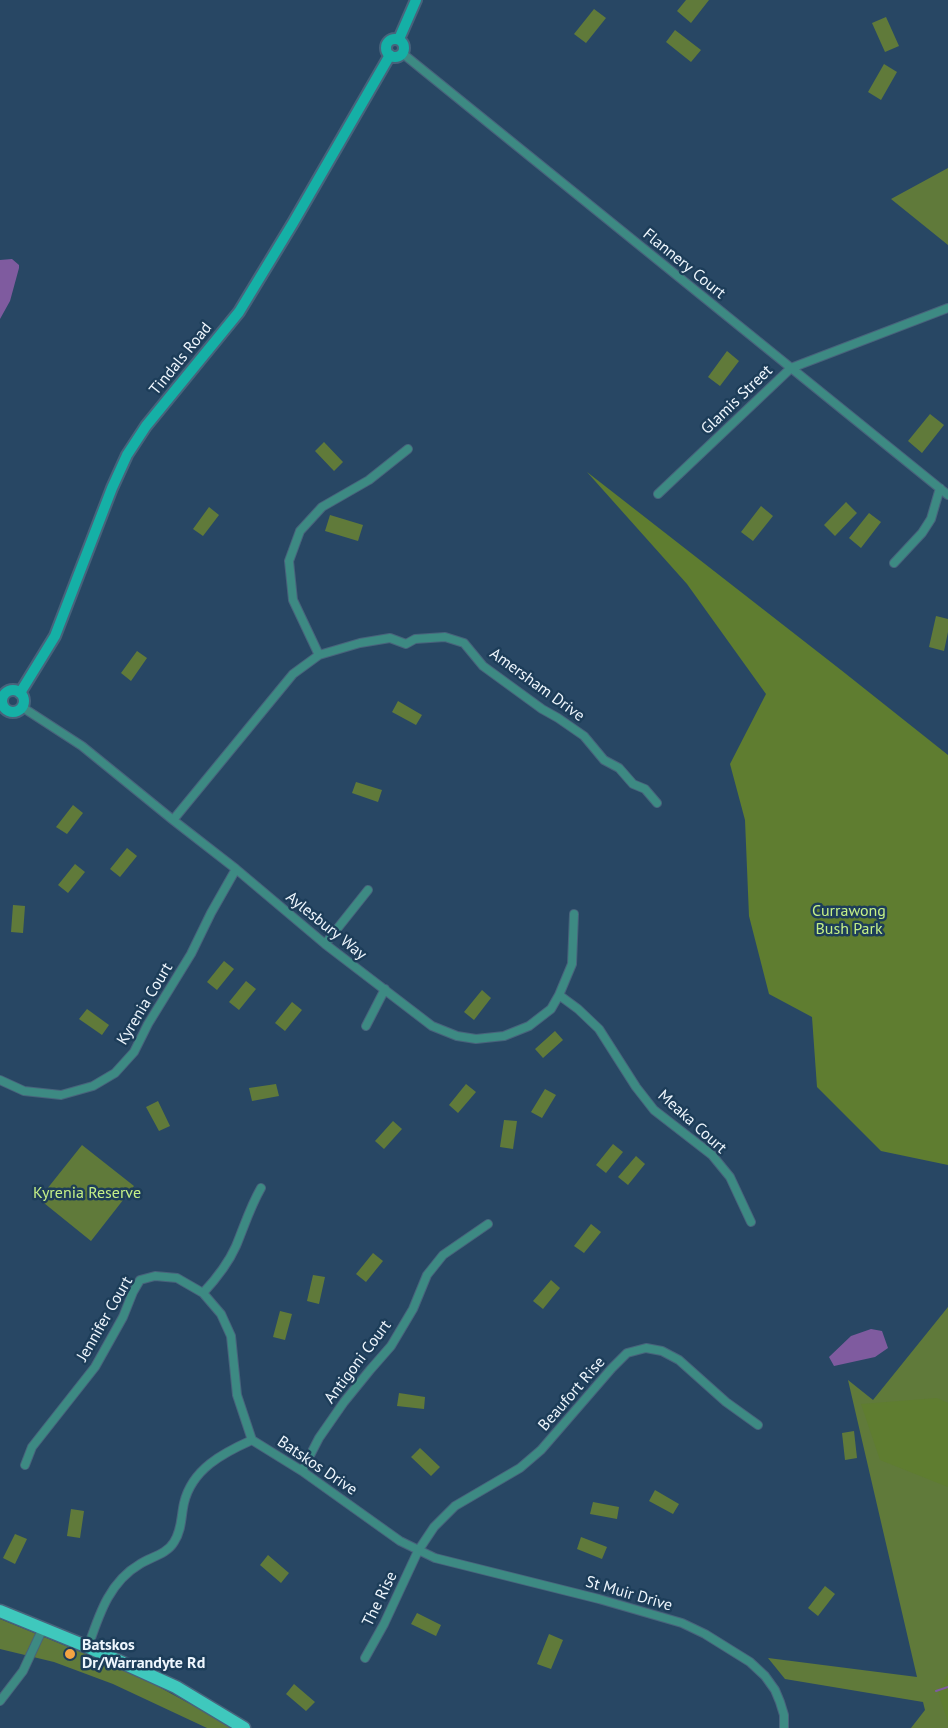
<!DOCTYPE html>
<html>
<head>
<meta charset="utf-8">
<style>
	body { margin:0 }
	canvas { display:block; background:#284764 }
</style>
</head>
<body>
<canvas width="948" height="1728"></canvas>
<script>
const ctx = document.querySelector('canvas').getContext('2d');
ctx.lineJoin = 'round';
function paint(path, color) { ctx.fillStyle = color; ctx.fill(path, 'evenodd'); }
function strokePath(path, color, width, dash) { ctx.strokeStyle = color; ctx.lineWidth = width; ctx.lineCap = dash ? 'butt' : 'round'; ctx.setLineDash(dash || []); ctx.stroke(path); }
function drawText(font, color, halo, rows, align = 'center') {
  ctx.font = font + ' "PT Sans",sans-serif'; ctx.lineWidth = 5; ctx.setLineDash([]); ctx.textBaseline = 'middle'; ctx.strokeStyle = halo; ctx.fillStyle = color; for (const [text, x, y, turn = 0] of rows) {
    ctx.save(); ctx.translate(x, y); ctx.rotate((+turn || 0) * Math.PI / 180); ctx.textAlign = isNaN(turn) ? turn : align; if (halo) ctx.strokeText(text, 0, 0); ctx.fillText(text, 0, 0); ctx.restore();
  }
}
const green = new Path2D(`
	M686 0H709L691 23 677 11Z
	M594 9 606 18 586 43 574 34Z
	M886 17 899 46 885 52 872 23Z
	M675 30 701 50 691 62 666 42Z
	M884 64 897 72 881 100 868 92Z
	M948 168V245L891 199Z
	M727 351 739 361 720 386 708 377Z
	M930 414 944 425 922 453 908 441Z
	M324 442 343 462 334 471 315 451Z
	M846 502 857 513 835 536 824 525Z
	M761 506 773 516 753 541 741 532Z
	M209 507 219 515 203 536 193 529Z
	M869 513 881 522 861 548 849 538Z
	M330 515 363 525 358 541 325 531Z
	M936 616 948 619V632L944 651 929 647Z
	M137 651 147 658 131 681 121 673Z
	M398 701 422 715 416 725 392 712Z
	M356 782 382 790 378 802 352 793Z
	M73 805 83 813 67 834 56 827Z
	M127 848 137 856 120 877 110 869Z
	M75 864 85 872 68 893 58 885Z
	M13 905 25 906 23 933 11 932Z
	M224 961 234 969 217 990 207 982Z
	M246 981 256 989 239 1010 229 1002Z
	M482 990 491 998 474 1020 464 1012Z
	M292 1002 302 1010 285 1031 275 1023Z
	M87 1009 109 1025 102 1035 79 1019Z
	M555 1031 563 1040 543 1058 535 1049Z
	M276 1084 279 1096 252 1101 249 1088Z
	M466 1084 476 1092 458 1113 449 1105Z
	M545 1089 556 1095 542 1118 531 1112Z
	M158 1101 170 1126 159 1131 146 1107Z
	M504 1120 517 1121 513 1149 500 1147Z
	M393 1121 402 1129 384 1149 375 1141Z
	M613 1144 623 1152 606 1173 596 1165Z
	M82 1145 134 1186 91 1241 39 1199Z
	M636 1156 645 1164 628 1185 618 1177Z
	M591 1224 601 1232 584 1253 574 1246Z
	M373 1253 383 1261 366 1282 356 1274Z
	M313 1275 325 1277 319 1304 307 1301Z
	M551 1280 560 1288 543 1309 533 1301Z
	M948 1307V1728H911L925 1710 923 1702 785 1679 768 1658 917 1677 848 1380 873 1400Z
	M280 1311 292 1314 285 1340 273 1337Z
	M399 1393 425 1397 424 1409 397 1406Z
	M854 1431 857 1458 845 1460 842 1433Z
	M420 1448 440 1467 431 1476 411 1457Z
	M655 1490 679 1504 673 1514 649 1501Z
	M593 1502 619 1507 617 1519 590 1514Z
	M71 1509 84 1511 80 1538 67 1536Z
	M15 1534 27 1539 15 1564 3 1558Z
	M581 1537 607 1547 602 1559 577 1549Z
	M268 1555 289 1573 281 1583 260 1565Z
	M825 1586 835 1594 818 1616 808 1608Z
	M417 1613 441 1625 436 1636 411 1624Z
	M0 1619 139 1676 234 1728H207L113 1684 54 1662 0 1649Z
	M549 1634 563 1640 551 1669 537 1664Z
	M294 1684 315 1702 306 1711 286 1694Z`);
const forest = new Path2D(`
	M587 472 841 670 948 755V1165L881 1151 817 1087 812 1017 769 994 749 916 745 820 730 764 766 694 687 584Z
	M937 1398 948 1403V1487L880 1460 861 1404Z
	M948 1673V1722L938 1692Z`);
const water = new Path2D(`
	M12 259 19 265V268L10 301 0 319V260Z
	M871 1329 882 1331 888 1348 875 1357 834 1366 829 1357 851 1336Z`);
const stream = new Path2D(`
	M936 1691 948 1687`);
const street = new Path2D(`
	M402 53 948 495
	M658 494 791 368 948 308
	M894 563 922 533 931 519 940 488
	M319 655 293 600 289 561 300 531 322 507 369 480 408 449
	M22 707 82 746 173 820 236 869 325 944 432 1026 457 1036 476 1039 504 1036 529 1026 551 1009 559 995 572 964 574 914
	M173 820 293 674 319 655 360 643 390 638 406 644 415 639 445 637 464 643 483 666 542 709 558 718 584 736 604 760 619 768 633 784 645 789 657 803
	M325 944 368 890
	M559 995 578 1009 599 1029 636 1087 654 1110 712 1155 730 1177 751 1222
	M366 1026 385 989
	M0 1080 24 1091 61 1095 93 1086 115 1073 134 1052 148 1024 191 954 211 913 236 869
	M203 1293C216 1279 228 1264 236 1246 244 1227 250 1207 261 1188
	M25 1465 32 1447 95 1367 123 1317 133 1292 140 1280 155 1276 177 1278 203 1293 221 1314 231 1336 237 1395 252 1440
	M302 1471 319 1438 344 1402 370 1370 391 1346 413 1309 427 1275 443 1255 488 1224
	M88 1647C99 1615 109 1582 140 1564 151 1557 167 1554 174 1542 182 1530 181 1516 184 1503 192 1469 223 1453 252 1440L302 1471 400 1541 435 1558 599 1599 682 1623 705 1634 750 1662 765 1676 775 1690 780 1702 784 1715V1728
	M365 1658 384 1624 418 1551 434 1527 455 1506 520 1468 541 1450 612 1368 627 1353 646 1348 662 1351 679 1360 726 1402 758 1425
	M0 1701 23 1671 43 1628`);
const secondary = new Path2D(`
	M399 39 416 0
	M386 48a9 9 0 1 1 18 0a9 9 0 1 1-18 0Z
	M2 701a11 11 0 1 1 22 0a11 11 0 1 1-22 0Z
	M20 693 55 636 112 488 127 455 146 426 239 312 293 223 390 55`);
const primary = new Path2D(`
	M0 1611 88 1647 176 1687 244 1728`);
const markers = [
	[70,1654,6,"#f4a443"]
];
const streetNames = [
	["Flannery Court",684,264,39],
	["Tindals Road",181,359,-51],
	["Glamis Street",737,400,-44],
	["Amersham Drive",537,685,36],
	["Aylesbury Way",326,926,39],
	["Kyrenia Court",145,1004,-59],
	["Meaka Court",692,1122,42],
	["Jennifer Court",105,1319,-60],
	["Antigoni Court",358,1362,-53],
	["Beaufort Rise",572,1394,-49],
	["Batskos Drive",317,1466,34],
	["St Muir Drive",629,1594,16],
	["The Rise",380,1599,-64]
];
const parkNames = [
	["Currawong",849,911],
	["Bush Park",849,929],
	["Kyrenia Reserve",87,1193]
];
const poiNames = [
	["Batskos",82,1645],
	["Dr/Warrandyte Rd",82,1663]
];
paint(green, '#607a3a');
paint(forest, '#5f7d30');
paint(water, '#7f5b9f');
strokePath(stream, '#7f5b9f', 2);
strokePath(street, '#48637c', 10);
strokePath(secondary, '#48637c', 14);
strokePath(primary, '#48637c', 15);
strokePath(street, '#3d8a83', 8);
strokePath(secondary, '#15b0a6', 10);
strokePath(primary, '#3fc8bd', 12);
for (const [x, y, r, color] of markers) { const dot = new Path2D(); dot.arc(x, y, r, 0, 2 * Math.PI); ctx.fillStyle = color; ctx.fill(dot); strokePath(dot, '#1d3d59', 2); }
drawText('16px', '#eef6fd', '#1d3d59', streetNames);
drawText('16px', '#c5f087', '#1d3d59', parkNames);
drawText('bold 16px', '#eef6fd', '#1d3d59', poiNames, 'left');
</script>
</body>
</html>
